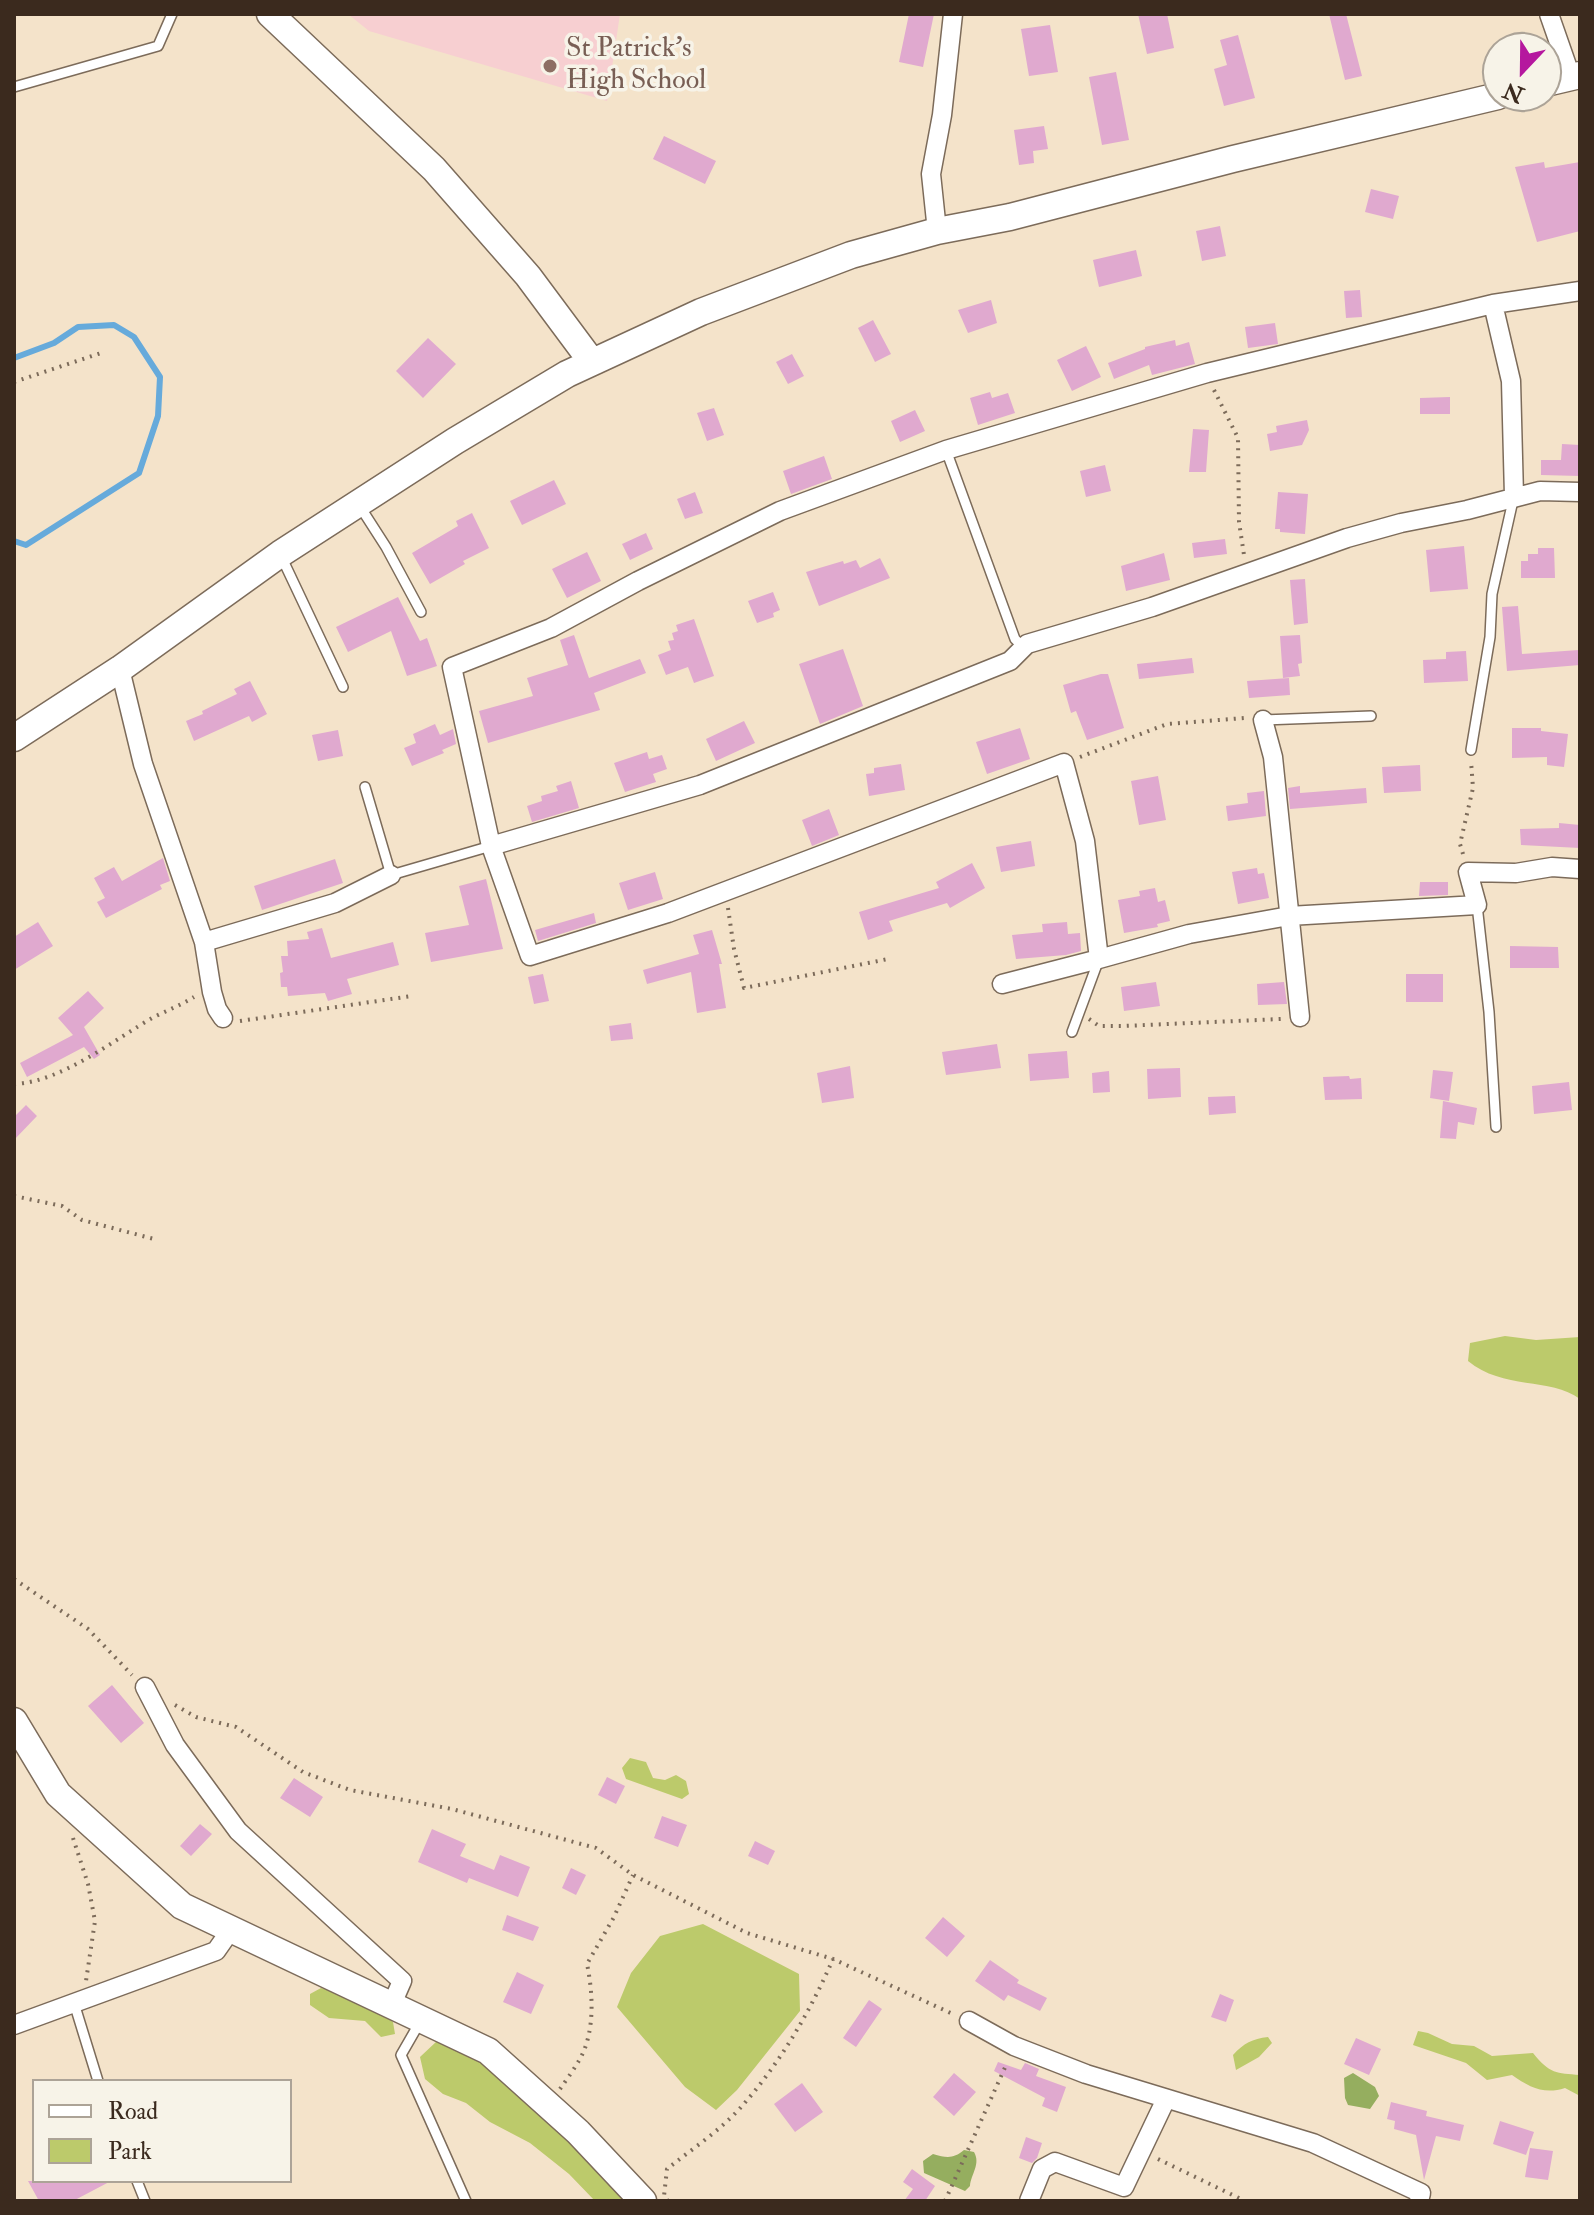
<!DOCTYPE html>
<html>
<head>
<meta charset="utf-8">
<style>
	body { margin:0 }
	#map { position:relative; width:1594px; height:2215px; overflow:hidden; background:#f4e3ca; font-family:"IM FELL Double Pica",serif }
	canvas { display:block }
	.frame { position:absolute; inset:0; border:16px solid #3b2a1e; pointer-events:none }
	.legend { position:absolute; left:32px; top:2079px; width:260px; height:104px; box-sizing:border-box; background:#f7f3e8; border:2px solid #aca397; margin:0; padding:10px 14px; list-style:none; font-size:24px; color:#3b2a1e }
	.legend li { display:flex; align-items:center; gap:16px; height:40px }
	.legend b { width:40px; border:2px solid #aca397 }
	.north { position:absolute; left:1482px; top:32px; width:80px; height:80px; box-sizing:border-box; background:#f7f3e8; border:2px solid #aca397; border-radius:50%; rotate:202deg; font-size:22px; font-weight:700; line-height:32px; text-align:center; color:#3b2a1e }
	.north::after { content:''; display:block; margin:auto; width:28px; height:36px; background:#b5179e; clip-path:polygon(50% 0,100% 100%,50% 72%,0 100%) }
</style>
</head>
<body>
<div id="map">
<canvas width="1594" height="2215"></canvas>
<div class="frame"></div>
<ul class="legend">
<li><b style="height:10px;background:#fff"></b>Road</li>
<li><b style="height:22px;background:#bcca6b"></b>Park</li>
</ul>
<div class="north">N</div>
</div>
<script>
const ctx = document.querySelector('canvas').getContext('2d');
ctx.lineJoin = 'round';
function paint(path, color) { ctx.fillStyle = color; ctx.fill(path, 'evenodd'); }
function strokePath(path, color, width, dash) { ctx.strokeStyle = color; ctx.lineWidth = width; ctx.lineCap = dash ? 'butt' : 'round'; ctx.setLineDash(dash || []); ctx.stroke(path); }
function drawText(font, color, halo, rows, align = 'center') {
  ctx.font = font + ' "IM FELL Double Pica",serif'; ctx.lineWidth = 7; ctx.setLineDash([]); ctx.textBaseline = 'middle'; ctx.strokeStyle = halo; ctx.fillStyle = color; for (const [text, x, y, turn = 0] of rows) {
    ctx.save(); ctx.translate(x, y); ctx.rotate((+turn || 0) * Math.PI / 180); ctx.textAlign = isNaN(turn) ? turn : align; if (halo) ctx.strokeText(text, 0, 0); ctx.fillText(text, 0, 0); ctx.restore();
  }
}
const built = new Path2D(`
	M348 14H620L607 101 369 31Z`);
const green = new Path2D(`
	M1505 1336 1536 1340 1580 1337V1399C1550 1377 1503 1390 1468 1361L1470 1343Z
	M630 1758 646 1762 653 1778 665 1780 676 1775 686 1781 689 1794 682 1799 626 1779 622 1768Z
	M703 1924 799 1974 800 2011 737 2090 716 2110 685 2087 617 2007 631 1973 660 1936Z
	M321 1988C346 1995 373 2006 393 2022L395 2034 381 2037 365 2021 329 2018 310 2005V1994Z
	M1418 2031 1428 2033 1452 2044 1474 2046 1492 2056 1533 2053C1550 2074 1556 2073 1580 2075V2096L1565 2088C1544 2095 1529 2087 1512 2075L1487 2080 1466 2063 1413 2045Z
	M1268 2037 1272 2043 1259 2057 1236 2070 1233 2055C1244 2043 1252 2039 1268 2037Z
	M437 2041 474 2051 532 2101 631 2201H595L569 2174 530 2143 490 2122 466 2103 443 2094 425 2079 420 2057Z`);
const forest = new Path2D(`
	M1353 2073 1375 2087 1379 2096 1370 2109 1348 2105 1345 2098 1344 2078Z
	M964 2150 974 2152C981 2164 971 2174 970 2186L965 2191 924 2173 923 2161 933 2154C947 2158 953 2159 964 2150Z`);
const stream = new Path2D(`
	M14 358 54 343 78 327 114 325 134 337 160 377 158 416 139 473 26 545 14 541`);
const building = new Path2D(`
	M909 14H934L923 67 899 62Z
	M1138 14H1167L1174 48 1147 54Z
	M1329 14H1346L1362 76 1345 80Z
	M1050 25 1058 72 1029 76 1021 29Z
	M1238 35 1255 98 1224 106 1214 69 1227 65 1220 40Z
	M1116 72 1129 140 1102 145 1089 77Z
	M1044 126 1048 149 1033 151 1034 163 1019 165 1014 130Z
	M664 136 716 161 705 184 653 159Z
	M1544 162 1545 168 1580 162V231L1537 242 1515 167Z
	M1371 189 1399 196 1393 219 1365 212Z
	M1220 226 1226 256 1202 261 1196 231Z
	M1136 250 1142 276 1099 287 1093 260Z
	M1360 290 1362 317 1346 318 1344 291Z
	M991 300 997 323 968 333 958 310Z
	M873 320 891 354 875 362 858 328Z
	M1275 323 1278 344 1248 348 1245 327Z
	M428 338 456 364 423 398 396 371Z
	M1175 340 1176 346 1189 342 1195 364 1152 375 1149 365 1114 379 1108 363 1145 349V347Z
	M1086 346 1101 377 1072 391 1057 360Z
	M792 354 804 376 788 384 776 362Z
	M990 392 992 398 1008 393 1015 413 978 425 970 398Z
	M1450 397V414H1420V398Z
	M714 408 724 435 707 441 697 413Z
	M915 410 925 431 900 442 891 421Z
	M1307 420 1309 430 1302 445 1270 451 1267 434 1277 432 1276 426Z
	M1193 429 1209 430 1206 472H1189Z
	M1562 444 1580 445V476L1541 475V460H1561Z
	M824 456 832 479 791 494 783 471Z
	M1105 465 1111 491 1086 497 1080 471Z
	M554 480 566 504 522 525 510 501Z
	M695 492 703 513 685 519 677 499Z
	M1278 492 1308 494 1305 534 1280 532V529H1275Z
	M472 513 489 548 463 561 465 564 430 584 412 553 458 526 456 521Z
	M646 533 653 549 630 560 622 544Z
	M1225 539 1227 554 1194 558 1192 543Z
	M1464 546 1468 589 1430 592 1426 550Z
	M1538 548H1554L1555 578H1521V561H1528V554H1538Z
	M587 552 601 581 567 598 552 569Z
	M1164 553 1170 580 1126 591 1121 566Z
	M880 558 890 578 819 606 806 572 843 561 844 564 856 560 860 568Z
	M1305 579 1308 623 1294 625 1290 580Z
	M773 592 780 610 773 613 774 617 757 623 748 601Z
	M398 597 420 641 427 638 437 666 407 676 391 631 348 652 336 627Z
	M1518 606 1522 654 1579 650 1580 665 1507 671 1502 607Z
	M694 619 714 676 694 683 688 667 666 675 658 655 671 650 668 641 674 640 672 633 678 631 676 625Z
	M574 635 589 678 640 659 646 673 594 693 600 710 488 743 479 711 533 696 527 678 568 665 560 640Z
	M1300 635 1302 663 1298 664 1300 676 1283 678 1280 636Z
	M843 649 863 706 820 724 799 664Z
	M1466 651 1468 681 1424 683 1423 660 1446 659V652Z
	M1192 658 1194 673 1139 679 1137 664Z
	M1101 674H1108L1124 728 1087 740 1076 711 1071 713 1063 685Z
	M1289 678 1290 695 1249 698 1247 681Z
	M250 681 267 714 252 722 249 716 194 741 186 721 203 714 202 711 237 694 234 689Z
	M744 721 755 743 716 761 706 739Z
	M435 724 440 735 453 729 456 744 442 750 444 753 412 766 404 748 416 743 413 734Z
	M1020 728 1030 759 987 774 976 742Z
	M1512 728H1541V731L1568 734 1564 767 1547 765V757L1512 758Z
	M338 730 343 756 318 761 312 735Z
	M647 752 649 759 662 755 667 769 653 774 656 782 625 792 614 763Z
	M901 764 905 790 869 796 866 774 874 773V768Z
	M1420 765 1421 791 1384 793 1382 767Z
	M1158 776 1166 820 1139 825 1131 781Z
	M571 781 579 808 532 822 527 806 542 801 541 796 558 791 556 786Z
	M1300 786V793L1366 788 1367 803 1290 809 1288 788Z
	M1264 791 1266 816 1228 821 1226 806 1248 803 1247 793Z
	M829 809 839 835 812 846 802 820Z
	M1559 823 1580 825V848L1521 845 1520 829 1559 828Z
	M1031 841 1035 866 1001 872 996 847Z
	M163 858 170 881 160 885 162 889 106 918 97 902 105 898 94 878 114 867 122 881Z
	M335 859 343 883 262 910 254 886Z
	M972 863 985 888 950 908 947 903 889 921 893 931 868 940 859 912 939 888 936 882Z
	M1257 868 1258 874 1264 873 1269 898 1238 904 1232 872Z
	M655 872 663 899 628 910 619 883Z
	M486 879 503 949 431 962 425 933 469 925 459 886Z
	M1420 882H1448V895L1419 896Z
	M1155 888 1158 902 1165 900 1170 921 1157 924 1158 927 1124 933 1118 900 1140 896 1139 891Z
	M594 913 596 923 538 941 535 930Z
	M38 922 53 946 14 970V937Z
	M1067 922 1068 934 1080 933 1081 951 1066 955 1016 959 1012 935 1043 932 1042 924Z
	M322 928 331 958 393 942 399 965 347 979 352 994 328 1001 325 993 288 996 287 987H281L280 973 283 972 281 956H288L287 941 309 939 307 932Z
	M712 930 722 964H719L726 1008 697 1013 691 972 647 984 643 970 699 954 693 935Z
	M1510 946 1558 947 1559 968H1510Z
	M543 974 549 1001 534 1004 528 977Z
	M1406 974H1443V1002H1406Z
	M1156 982 1160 1006 1124 1011 1121 987Z
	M1284 982 1287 1004 1258 1005 1257 984Z
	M88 991 104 1008 84 1027 100 1055 94 1059 84 1047 27 1077 20 1063 73 1035 58 1018Z
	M631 1023 633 1039 611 1041 609 1026Z
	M997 1044 1001 1068 946 1075 942 1052Z
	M1067 1051 1069 1078 1030 1081 1028 1054Z
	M850 1066 854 1098 822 1103 817 1073Z
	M1180 1068 1181 1097 1148 1099 1147 1069Z
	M1433 1070 1453 1072 1449 1101 1430 1098Z
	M1109 1071 1110 1092 1093 1093 1092 1073Z
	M1349 1076 1350 1079 1361 1078 1362 1099 1325 1100 1323 1077Z
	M1569 1082 1572 1110 1534 1114 1532 1086Z
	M1235 1096 1236 1113 1209 1115 1208 1097Z
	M1443 1101 1477 1108 1474 1125 1458 1122 1456 1139 1440 1138Z
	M26 1105 37 1116 14 1140V1117Z
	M112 1685 144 1723 121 1743 88 1706Z
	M607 1777 625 1786 616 1804 598 1795Z
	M294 1778 323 1797 310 1817 280 1798Z
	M662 1816 687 1825 678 1847 654 1838Z
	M200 1824 212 1834 191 1856 180 1846Z
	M432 1829 466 1844 460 1856 494 1870 500 1855 530 1867 518 1897 469 1878 467 1883 418 1862Z
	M755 1841 775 1851 768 1865 748 1856Z
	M571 1868 586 1875 576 1895 562 1888Z
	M507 1915 539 1927 533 1941 502 1930Z
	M943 1917 965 1936 947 1957 925 1938Z
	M990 1960 1019 1980 1017 1983 1047 1998 1040 2011 1008 1995 1004 2001 975 1981Z
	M517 1972 544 1985 531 2014 503 2002Z
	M1220 1994 1234 2000 1226 2022 1211 2017Z
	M869 2000 882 2009 856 2047 843 2038Z
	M1356 2038 1381 2049 1369 2075 1344 2064Z
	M998 2062 1021 2070 1025 2063 1039 2069 1036 2076 1066 2087 1057 2112 1042 2106 1045 2098 994 2071Z
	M954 2073 976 2092 954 2116 933 2097Z
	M802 2083 823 2112 795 2132 774 2104Z
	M1391 2102 1427 2111 1426 2116 1464 2125 1460 2141 1436 2136 1424 2180 1416 2135 1394 2129 1395 2121 1387 2119Z
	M1500 2121 1534 2132 1526 2155 1493 2144Z
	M1026 2137 1042 2143 1037 2158 1032 2163 1019 2158Z
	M1530 2148 1553 2151 1548 2180 1525 2177Z
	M912 2169 935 2186 925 2201H904L913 2189 903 2182Z
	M28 2181H111L73 2201H39Z`);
const path = new Path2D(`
	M14 382 101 353
	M1214 390 1238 438 1239 522 1244 555
	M1080 757 1167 724 1245 718
	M1463 854 1460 844 1473 788 1471 761
	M728 908 734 949 744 988 888 959
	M1089 1019 1099 1026H1123L1281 1019
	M240 1021 412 996
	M14 1084C62 1082 113 1040 154 1017 168 1010 181 1005 194 997
	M14 1196 62 1206 82 1220 154 1239
	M14 1579 88 1629 132 1675
	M175 1705 196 1717 236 1727 303 1772 350 1790 452 1809 596 1848 633 1875 747 1933 833 1959 955 2015
	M73 1838 88 1884 95 1921 86 1981
	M560 2089C567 2079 575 2068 581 2057 595 2030 593 1993 587 1964L614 1917 633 1875
	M1158 2159 1245 2201
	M668 2201 664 2196 667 2169C692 2149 721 2130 742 2106 780 2063 810 2012 833 1959
	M945 2201 1007 2063`);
const lane = new Path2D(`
	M14 87 158 46 172 14
	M946 450 1015 639 1024 648
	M359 505 386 547 421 612
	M281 556 343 687
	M1263 720 1371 716
	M1471 750 1490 637 1492 594 1514 496
	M365 787 391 875 491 846
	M1477 905 1489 1012 1496 1127
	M1072 1032 1099 959
	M74 2003 98 2081
	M420 2022 401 2055 466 2201
	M137 2181 145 2201`);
const street = new Path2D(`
	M1549 14 1571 77
	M937 231 931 174 942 115 953 14
	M1580 291 1493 304 1207 373 946 450 780 511 638 581 551 628 452 667 491 846 530 956 668 913 1064 763 1085 841 1099 959 1189 934 1289 916 1477 905 1468 872 1516 873 1552 867 1580 869
	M1493 304 1511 381 1514 496
	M120 669 143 764 204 942 212 992 217 1009 223 1018
	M1263 720 1273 757 1300 1017
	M491 846 700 785 1010 661 1027 644 1152 607 1347 538 1401 523 1467 510 1540 491 1580 492
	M204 942 335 903 391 875
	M1002 984 1099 959
	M145 1687 175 1745 238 1831 402 1981 392 2004
	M969 2021 1014 2046 1086 2074 1313 2143 1421 2193 1419 2201
	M14 2025 216 1951 230 1931
	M1029 2201 1042 2169 1055 2162 1124 2187 1166 2099`);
const secondary = new Path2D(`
	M270 14 434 169 528 276 592 362
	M1546 83 1580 75
	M14 738 120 669 280 554 455 441 567 374 701 312 851 255 937 231 1010 217 1233 159 1498 96
	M14 1721 58 1794 182 1906 488 2051 578 2132 643 2201`);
const markers = [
	[550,66,8,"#8d6e63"]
];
const educationNames = [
	["St Patrick's",566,50],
	["High School",566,82]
];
paint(built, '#f7cfd1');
paint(green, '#bcca6b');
paint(forest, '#95ae5f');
strokePath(stream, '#66aadb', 6);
paint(building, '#e0a9cf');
strokePath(lane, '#7c6b5a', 12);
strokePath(street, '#7c6b5a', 21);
strokePath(secondary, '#7c6b5a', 29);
strokePath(path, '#7c6b5a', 4, [2, 6]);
strokePath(lane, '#fff', 9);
strokePath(street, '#fff', 18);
strokePath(secondary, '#fff', 26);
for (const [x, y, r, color] of markers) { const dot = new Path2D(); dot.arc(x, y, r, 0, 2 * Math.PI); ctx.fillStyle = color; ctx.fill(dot); strokePath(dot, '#f7f3e8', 3); }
drawText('28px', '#785e54', '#f7f3e8', educationNames, 'left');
</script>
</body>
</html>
